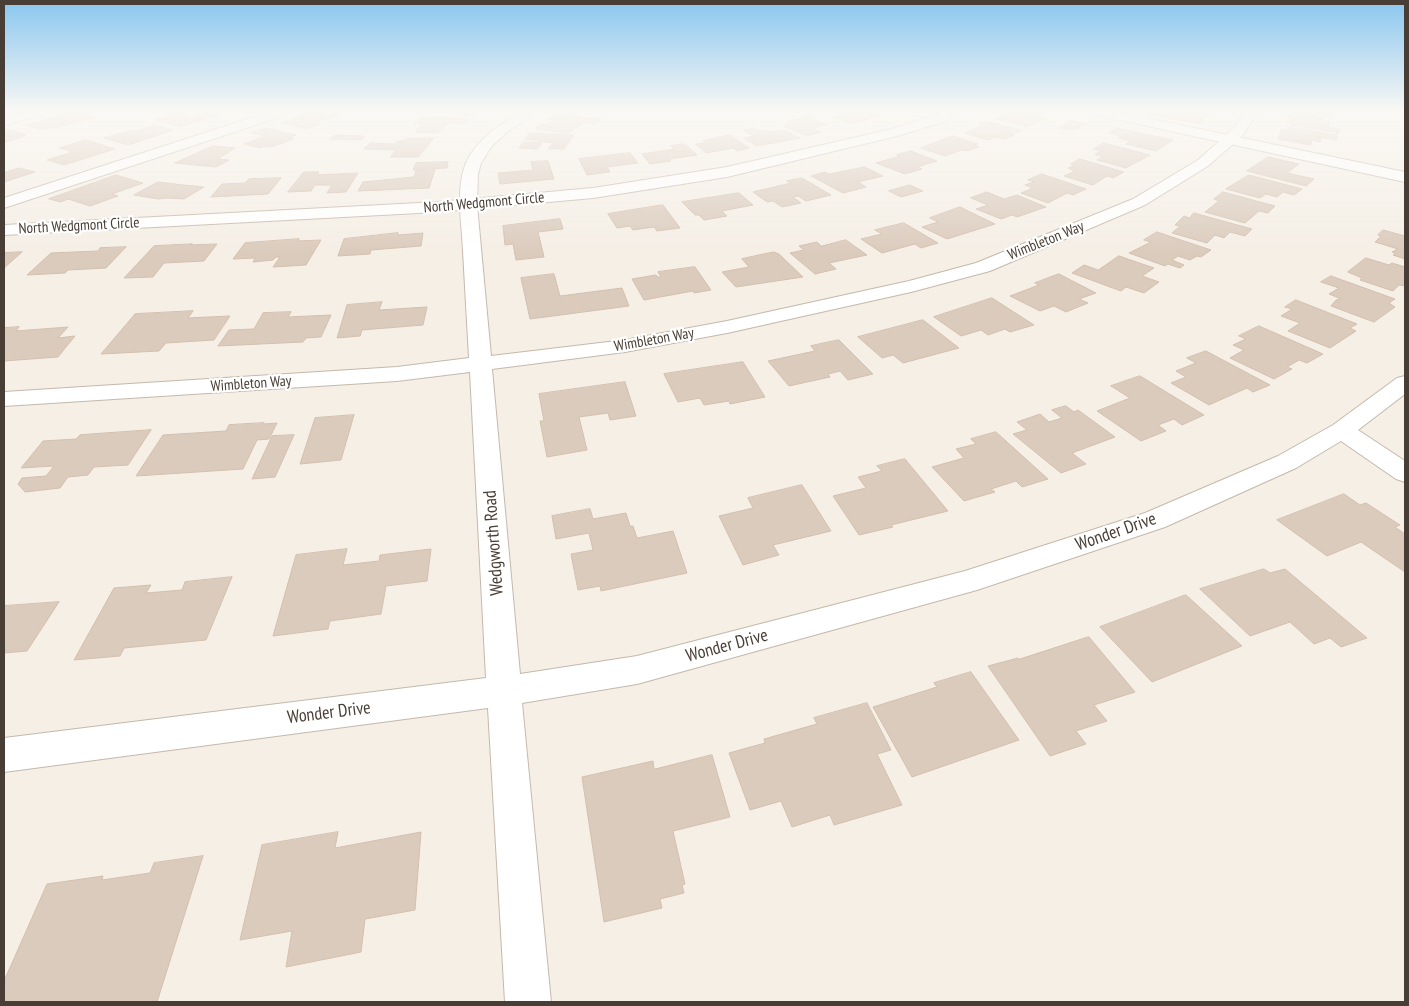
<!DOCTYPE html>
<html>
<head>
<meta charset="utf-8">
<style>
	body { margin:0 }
	#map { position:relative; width:1409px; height:1006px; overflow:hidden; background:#f5efe6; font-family:"PT Sans Narrow",sans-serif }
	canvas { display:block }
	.frame { position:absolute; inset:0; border:5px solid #493e35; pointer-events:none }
</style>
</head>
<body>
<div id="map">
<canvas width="1409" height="1006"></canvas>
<div class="frame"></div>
</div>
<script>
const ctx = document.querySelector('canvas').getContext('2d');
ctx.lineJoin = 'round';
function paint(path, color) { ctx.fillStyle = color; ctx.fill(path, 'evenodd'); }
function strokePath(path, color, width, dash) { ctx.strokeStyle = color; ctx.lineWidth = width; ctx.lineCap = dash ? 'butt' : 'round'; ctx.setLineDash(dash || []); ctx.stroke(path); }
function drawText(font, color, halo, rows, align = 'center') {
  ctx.font = font + ' "PT Sans Narrow",sans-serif'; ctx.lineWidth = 4.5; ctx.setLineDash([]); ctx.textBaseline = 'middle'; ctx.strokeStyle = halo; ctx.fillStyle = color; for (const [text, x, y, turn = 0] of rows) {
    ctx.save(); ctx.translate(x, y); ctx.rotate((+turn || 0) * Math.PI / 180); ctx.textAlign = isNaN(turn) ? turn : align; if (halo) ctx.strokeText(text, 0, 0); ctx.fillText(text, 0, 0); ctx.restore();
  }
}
const building = new Path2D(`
	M72 112 95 117 56 128 51 127 42 130 25 125Z
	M206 112 221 114 181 127 155 120 176 113 191 117Z
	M311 112 339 114 314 123 320 124 308 129 282 123Z
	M445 112H481L474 116Z
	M847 112H867L879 116 853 124 833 117 849 112Z
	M1010 112H1036L1043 113 1036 117 1045 119 1028 127 995 119Z
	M1148 112 1178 115 1181 112 1209 114 1200 124 1145 114Z
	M1290 112 1320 117 1323 118 1322 121 1330 122 1328 127 1319 126 1340 129 1339 133 1290 125 1291 123 1287 122Z
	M1302 112H1327L1334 113V116Z
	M557 114 601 119 594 124 583 123 569 133 534 129 541 124 546 125 554 120 548 119Z
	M808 114 815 117 811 118 827 125 812 128 821 132 807 136 783 126 789 124 785 122 807 117 804 116Z
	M424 116 471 119 464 124 450 123 437 133 415 132 419 129H416L422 124H414Z
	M1070 120 1087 124 1078 128 1068 130 1059 128Z
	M985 121 1022 130 1014 134 1006 133 1014 135 1006 139 996 137 989 140 964 133 982 125 978 124Z
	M155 125 173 130 128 145 104 138 131 130 136 131Z
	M1289 127 1337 135 1336 140 1314 136 1321 138 1320 142 1312 140 1311 145 1278 139 1282 129 1288 130Z
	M266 128 296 135 288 138 294 139 271 147 265 146 260 148 244 144 266 136 251 133Z
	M754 128 761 131 766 130 770 132 784 130 800 138 757 146 744 138 754 136 743 130Z
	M1117 128 1173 140 1156 151 1126 144 1131 141 1118 138 1121 136 1109 133Z
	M10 130 26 135 4 143V131Z
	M530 133 574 135 564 149H548L553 143 525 139Z
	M335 135 365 136 361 140 330 139Z
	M730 135 749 148 737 151 733 148 707 153 695 144 706 143 703 141Z
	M953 136 978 144 973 145 979 147 968 151 962 150 945 156 921 148Z
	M407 138H434L418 157H390L396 150 364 149 370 143 394 144 397 141H403Z
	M86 140 115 149 64 165 47 160 73 152 60 148Z
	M524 142 542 143 537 149 519 148Z
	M1104 143 1150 155 1126 168 1097 160 1103 157 1095 154 1101 151 1094 149Z
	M685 144 697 155 669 159 671 161 650 164 642 154 674 149 671 146Z
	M213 146 235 148 218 159 229 160 216 167 175 163Z
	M911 151 937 161 917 167 922 169 905 174 876 163 900 156 897 155Z
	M630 153 638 163 607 167 610 172 587 175 579 159Z
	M1268 157 1299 164 1287 173 1314 179 1306 186 1247 171Z
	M1080 159 1124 172 1113 178 1107 176 1093 185 1064 176 1075 171 1068 168 1075 165 1071 164Z
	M548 161 554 179 500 184 498 173 533 170 531 162Z
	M448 162 447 168 413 170 416 163Z
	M865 167 883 176 858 182 866 187 843 193 811 176 825 172 829 174Z
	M19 168 35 172 4 182V173Z
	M435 170 429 188 358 191 363 182 414 177 416 171Z
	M304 172H319L317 175 358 173 346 192 327 193 332 185H315L311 191 288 192Z
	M1042 174 1086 189 1073 195 1067 193 1048 203 1021 193 1033 188 1025 185 1034 182 1028 180Z
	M116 175 143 183 112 194 118 196 90 206 68 199 61 202 49 199Z
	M1249 175 1302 189 1294 195 1283 192 1277 197 1266 194 1260 198 1226 189Z
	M281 178 268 194 211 197 222 184 245 183 249 179Z
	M802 178 831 195 806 201 798 196 793 197 801 203 782 207 773 201 767 202 753 192 791 183 787 181Z
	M158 182 175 184H174L204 187 184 199 167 198 158 199 134 195Z
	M910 185 923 191 901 197 889 191Z
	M987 192 1004 199 1017 195 1046 207 1017 217 1012 215 1001 219 976 209 988 205 971 198Z
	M1223 192 1275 206 1268 213 1259 211 1245 223 1205 212 1219 201 1214 199Z
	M739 193 753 205 722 211 727 216 704 220 699 215H695L682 202Z
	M663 205 680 228 657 231 654 227 633 230 630 226 617 228 608 214Z
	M960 207 995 224 947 239 922 227 938 222 930 218Z
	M1194 213 1252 229 1245 236 1230 232 1224 238 1215 235 1207 243 1172 233 1180 226 1175 225 1184 216 1189 218Z
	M560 219 563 229 538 232 544 257 516 260 513 244 505 245 503 226Z
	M904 223 938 243 921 248 915 244 882 253 861 239 882 234 875 230Z
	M1383 230 1405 236V259L1393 255 1396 253 1392 252 1398 249 1375 242 1381 236 1378 235Z
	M1157 232 1211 250 1201 257 1197 256 1190 260 1178 256 1172 260 1184 265 1180 268 1168 264 1165 266 1129 253 1151 242 1144 240Z
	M398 233V235L423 233 421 246 371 250 370 254 338 256 344 239Z
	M299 239 298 241 321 240 306 265 273 267 280 257H276L273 260 253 262 255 258 233 259 245 243Z
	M846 240 867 255 829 263 836 269 815 274 790 253 804 250 799 246 817 242 821 246Z
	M192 244 190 245 217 244 204 261 164 263 153 277 124 278 154 246Z
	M126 247 106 268 68 270 65 273 27 275 51 253 98 251 100 248Z
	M22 252 4 268V253Z
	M774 252 779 254 803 277 736 287 722 272 749 267 742 259Z
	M1119 256 1154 268 1142 276 1159 282 1144 293 1126 287 1121 291 1072 273 1084 265 1098 270Z
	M1366 258 1389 265 1392 263 1405 267V286L1399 285 1393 291 1360 280 1362 278 1348 272Z
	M695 267 711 290 694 293 693 291 644 300 632 279 656 275 658 277H661L658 272Z
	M554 274 560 296 622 288 629 306 530 319 521 278Z
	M1059 274 1096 293 1079 299 1088 303 1066 312 1054 306 1040 311 1010 296 1039 285 1035 283Z
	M1331 276 1395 299 1389 303 1395 307 1374 322 1331 306 1336 300 1341 299 1329 294 1339 288 1321 282Z
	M992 298 1034 325 1010 332 1005 329 988 335 981 330 961 336 934 317Z
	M1296 300 1357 324 1350 328 1356 331 1330 348 1288 331 1300 323 1281 316 1292 309 1285 307Z
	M382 302 379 310 427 307 423 325 362 330 360 336 337 338 347 305Z
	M193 311 188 318 230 316 214 340 166 343 159 351 101 354 135 314Z
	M291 312 288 317 331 315 321 337 306 338 303 342 218 346 229 330 254 329 263 313Z
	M923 320 959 348 903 363 893 355 882 358 858 337Z
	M1259 326 1323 354 1307 363 1299 360 1287 367 1292 369 1274 379 1230 358 1244 350 1233 345 1246 339 1239 336Z
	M19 327 16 331 68 327 58 338 75 336 58 357 4 361V328Z
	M839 340 873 374 848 380 840 371 828 374 830 377 789 386 768 361 815 351 811 346Z
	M1206 351 1270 385 1253 392 1247 388 1209 405 1171 383 1186 377 1176 371 1196 363 1187 358Z
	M743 362 765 397 730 404 729 401 704 405 700 398 678 402 664 374Z
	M1140 376 1204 415 1182 425 1174 419 1158 425 1166 431 1141 441 1097 411 1130 398 1111 386Z
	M625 382 636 416 610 420 608 413 579 417 587 450 547 457 540 421H544L539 394Z
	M1066 406 1074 412 1078 410 1115 437 1072 453 1086 464 1061 473 1013 434 1027 430 1017 422 1040 414 1049 422 1062 418 1052 410Z
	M354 415 341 460 300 464 315 418Z
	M264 423V424L277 423 269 439 257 440 243 469 136 476 163 435 226 431 229 425Z
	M151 430 128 465 94 467 88 475 68 477 60 488 25 492 18 484 22 478 46 476 54 466 21 468 43 441 76 439 80 435Z
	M996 432 1048 479 1022 487 1016 481 991 489 995 492 964 501 932 467 964 458 956 449 976 444 971 439Z
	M294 435 275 477 252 479 272 436Z
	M905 459 948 511 891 525 893 527 859 535 833 496 866 488 858 477 882 471 877 466Z
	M802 485 831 531 773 545 779 555 743 565 719 516 753 508 748 498Z
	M1344 494 1360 505 1366 503 1400 525 1395 527 1405 534V572L1361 542 1327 556 1277 520Z
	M590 509 593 519 626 513 630 526H633L637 538 673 531 687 573 601 591 600 586 578 590 571 554 593 550 589 533 556 539 552 516Z
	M347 549 343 565 379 561 380 555 431 549 427 581 386 586 381 614 330 621 328 629 273 636 296 555Z
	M1264 569 1270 573 1285 569 1367 638 1341 647 1330 638 1314 644 1290 622 1250 636 1200 589Z
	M232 577 206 640 124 648 120 656 74 660 114 588 151 585 146 593 182 590 185 582Z
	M1186 595 1242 646 1152 682 1100 627Z
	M59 602 27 651 4 653V606Z
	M1089 637 1135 692 1094 705 1107 721 1076 731 1086 744 1050 756 988 666 1018 658 1019 659Z
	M971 672 1019 740 912 777 873 707 937 687 934 683Z
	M867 703 891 750 877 754 902 805 834 825 830 815 792 827 781 801 750 810 729 753 765 743 764 739 817 724 814 718Z
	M712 755 730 817 673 831 685 884 682 885 684 893 660 899 662 908 604 922 582 777 653 761 654 769Z
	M338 832 335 848 421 832 415 910 365 919 361 952 286 967 292 931 240 940 262 845Z
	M203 856 157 1002H4V981L47 884 103 876 102 880 150 873 154 863Z`);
const minor = new Path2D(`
	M24 112H44L43 115 4 125V117Z
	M269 112H287L286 115 4 208V198Z
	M522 112H537L507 132 491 147 481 163 478 174 477 205 491 356 625 340 727 321 909 281 976 263 1133 199 1198 160 1232 130 1246 112H1258L1242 136 1208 166 1145 205 990 271 911 292 727 333 625 352 492 369 520 674 637 656 965 571 1145 513 1278 456 1333 425 1397 378 1405 376V394L1358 430 1405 461V482L1396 479 1341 441 1296 468 1165 527 977 590 637 684 522 703 551 1002H505L488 708 4 772V738L486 678 470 372 397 381 4 406V392L397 367 469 358C467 323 465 287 463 251 462 223 455 189 466 163 477 139 500 124 522 112Z`);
const tertiary = new Path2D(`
	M944 112H960L946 121 901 135 727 177 593 198 438 212 4 235V225L438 202 593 188 727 167 892 129Z
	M1095 112H1118L1405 172V182L1101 116 1096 115Z`);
const farStreetnames = [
	["North Wedgmont Circle",484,203,-5],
	["North Wedgmont Circle",79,226,-3],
	["Wimbleton Way",1046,241,-22],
	["Wimbleton Way",654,340,-10],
	["Wimbleton Way",251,384,-4]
];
const streetNames = [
	["Wonder Drive",1116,532,-19],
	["Wedgworth Road",494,543,-94],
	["Wonder Drive",727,646,-15],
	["Wonder Drive",329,713,-7]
];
paint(building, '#dbcbbd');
strokePath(building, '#d4bfad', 1);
strokePath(minor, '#c5b8ab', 2);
strokePath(tertiary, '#c5b8ab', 2);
paint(minor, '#fff');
paint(tertiary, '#fff');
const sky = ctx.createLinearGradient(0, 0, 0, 253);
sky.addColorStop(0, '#89c6ef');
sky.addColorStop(0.44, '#faf8f4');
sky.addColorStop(1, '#faf8f400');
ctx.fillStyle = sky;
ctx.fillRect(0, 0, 1409, 253);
drawText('15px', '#493e35', '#fff', farStreetnames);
drawText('18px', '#493e35', '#fff', streetNames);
</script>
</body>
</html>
